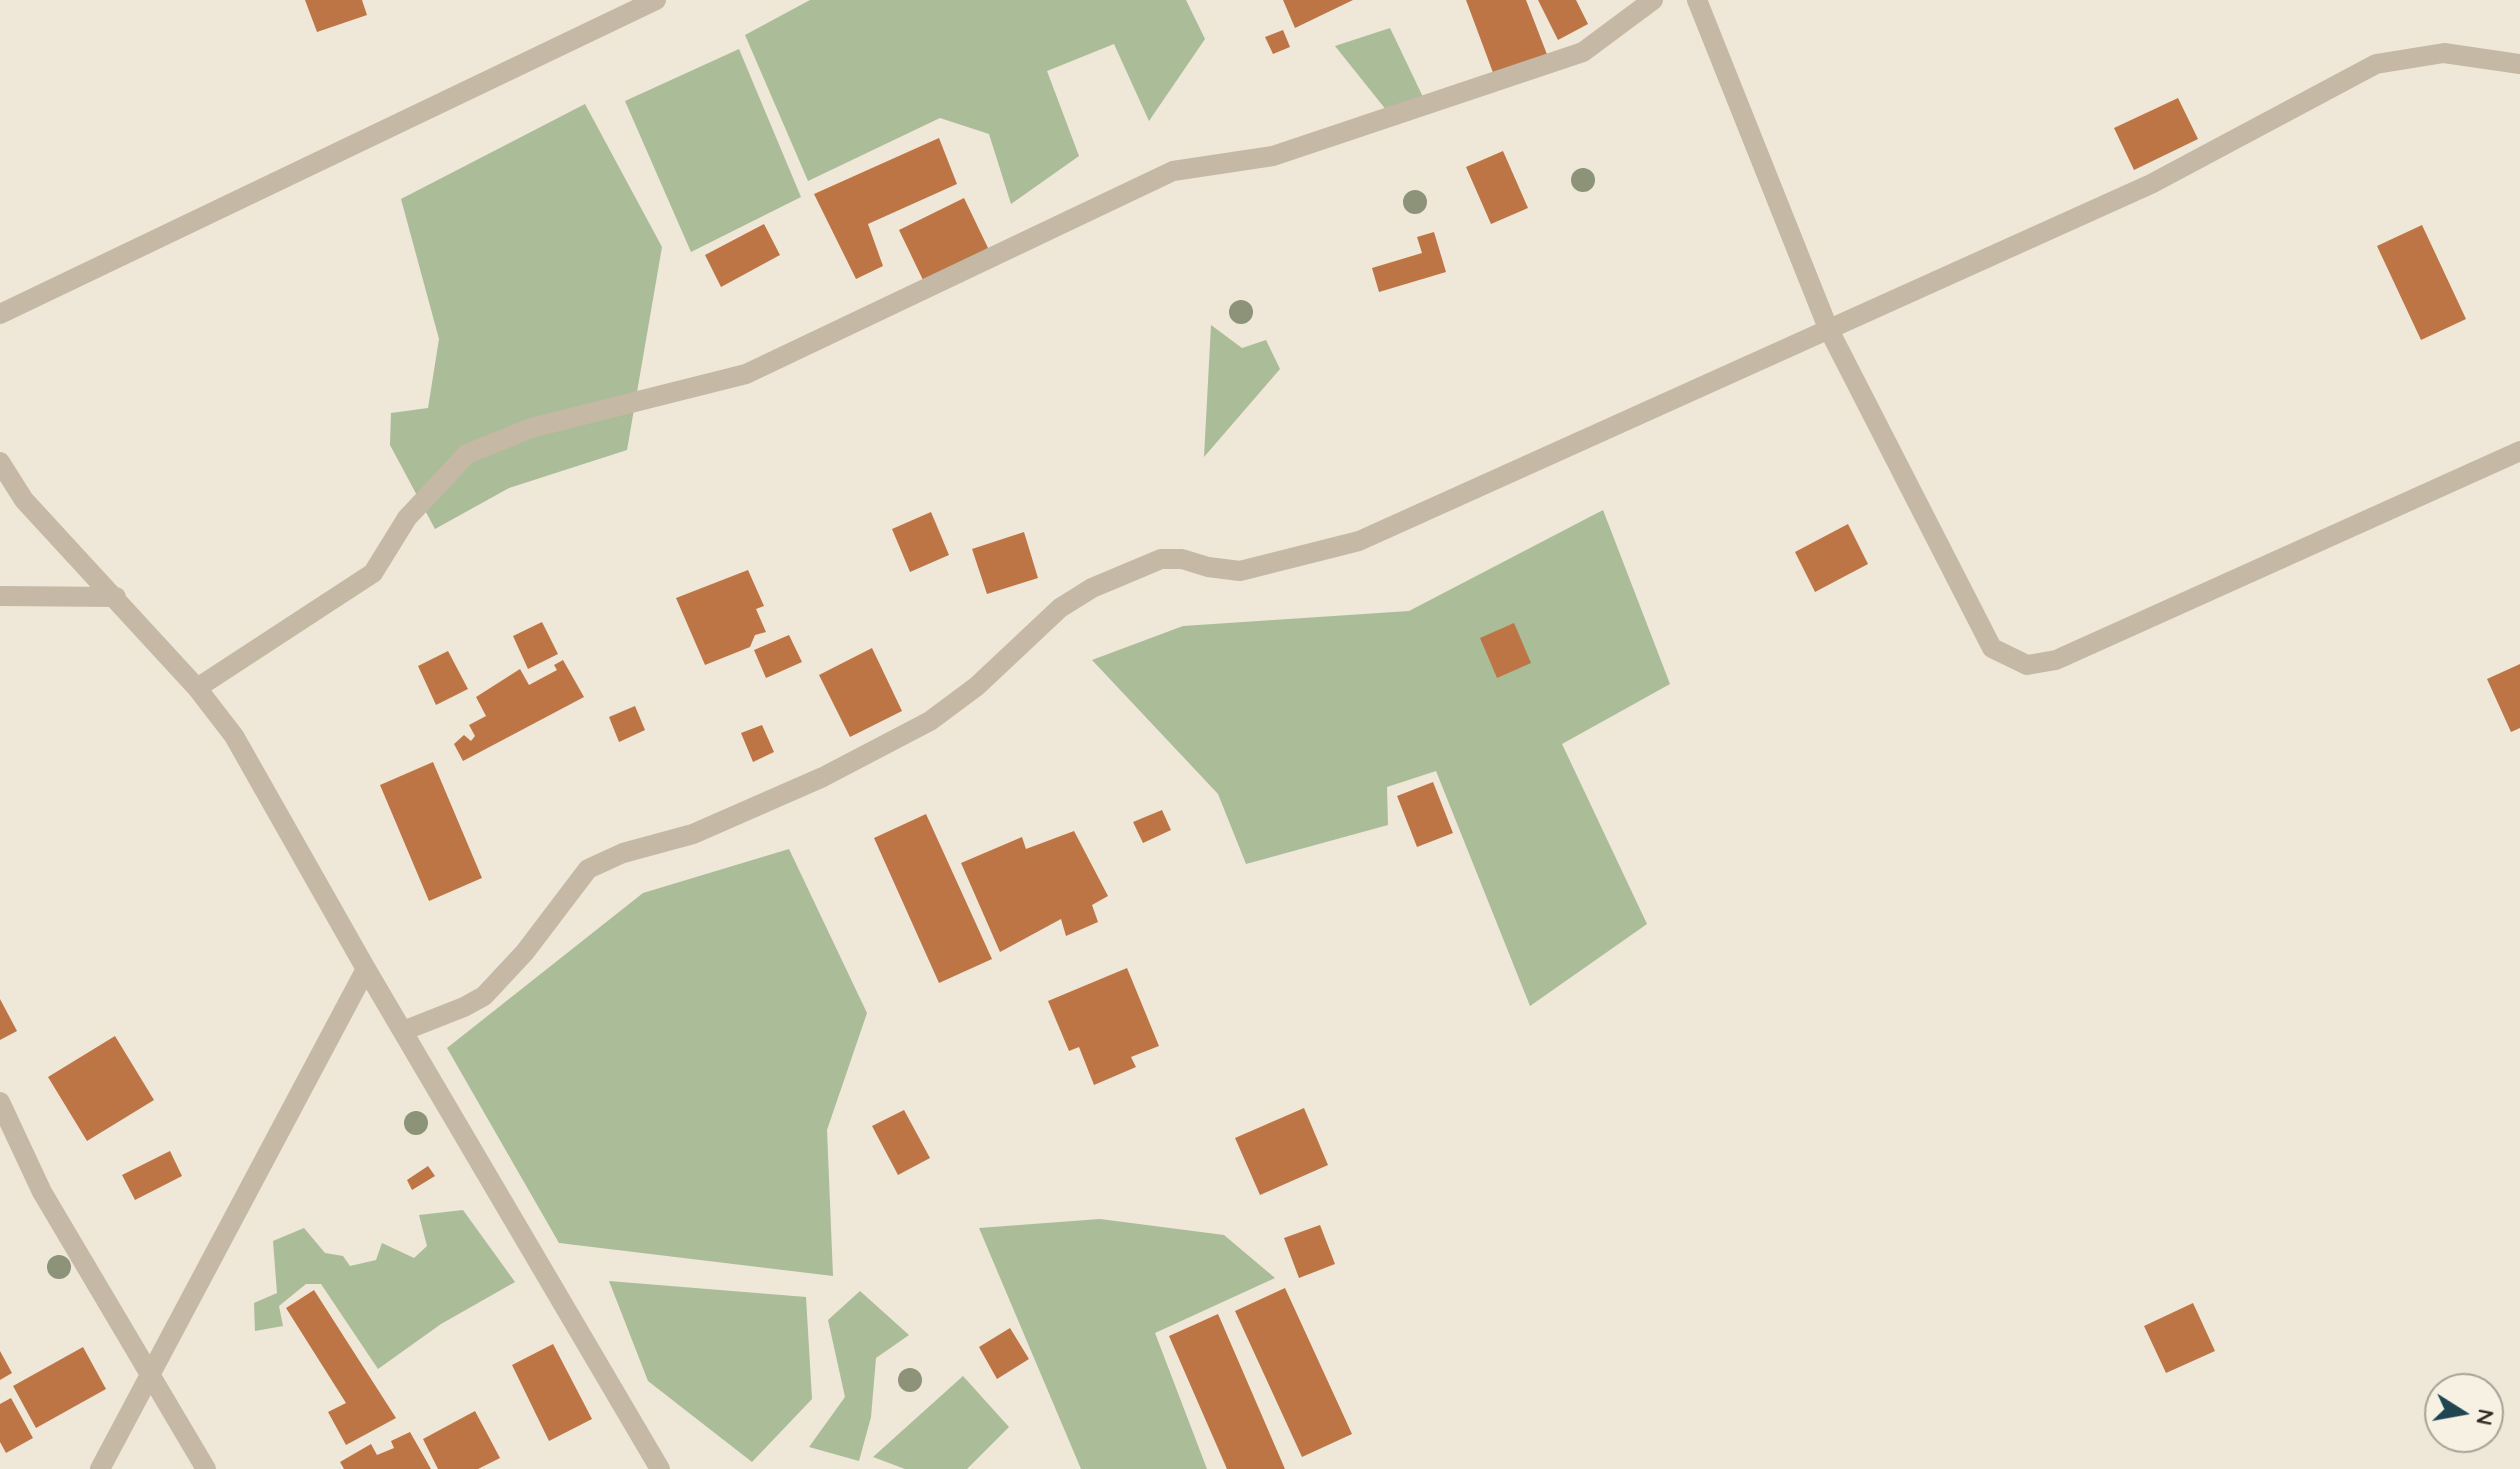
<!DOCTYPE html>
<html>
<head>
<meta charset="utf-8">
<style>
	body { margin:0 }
	#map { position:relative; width:2520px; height:1469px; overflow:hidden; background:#efe7d7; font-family:Quicksand,sans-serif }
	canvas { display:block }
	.north { position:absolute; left:2424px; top:1373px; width:80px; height:80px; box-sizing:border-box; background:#f7f1e3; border:2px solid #a8a297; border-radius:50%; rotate:101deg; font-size:22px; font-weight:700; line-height:32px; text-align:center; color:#322b25 }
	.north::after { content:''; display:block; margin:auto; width:28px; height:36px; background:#1e4550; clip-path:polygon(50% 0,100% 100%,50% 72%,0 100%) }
</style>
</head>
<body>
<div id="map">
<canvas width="2520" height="1469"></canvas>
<div class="north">N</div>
</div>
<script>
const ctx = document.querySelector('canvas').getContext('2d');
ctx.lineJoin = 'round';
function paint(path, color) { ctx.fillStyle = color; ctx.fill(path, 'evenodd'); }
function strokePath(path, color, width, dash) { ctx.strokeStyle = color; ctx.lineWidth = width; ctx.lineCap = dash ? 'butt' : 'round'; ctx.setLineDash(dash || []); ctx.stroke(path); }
const green = new Path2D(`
	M810 0H1186L1205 39 1149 121 1114 44 1047 71 1079 156 1011 204 989 134 940 118 808 181 745 35Z
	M1390 28 1423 97 1391 116 1335 46Z
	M739 49 801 197 691 252 625 101Z
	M585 104 662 247 627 450 509 488 435 529 390 445 391 413 428 408 439 339 401 199Z
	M1211 325 1242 348 1266 340 1280 369 1204 457Z
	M1603 510 1670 684 1562 744 1647 924 1530 1006 1436 771 1387 787 1388 825 1246 864 1218 794 1092 660 1183 626 1409 611Z
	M789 849 867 1013 827 1130 833 1276 559 1243 447 1048 643 893Z
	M463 1210 515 1282 441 1324 378 1369 321 1284H306L279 1306 283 1326 255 1331 254 1303 277 1293 273 1241 304 1228 325 1253 343 1256 350 1266 376 1260 382 1243 414 1258 427 1246 419 1215Z
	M1100 1219 1224 1235 1275 1278 1155 1333 1207 1469H1081L979 1228Z
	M609 1281 806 1297 812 1399 752 1462 648 1381Z
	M860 1291 909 1335 876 1358 871 1417 859 1461 809 1447 845 1397 828 1320Z
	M963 1376 1009 1427 967 1469H905L873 1457Z`);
const building = new Path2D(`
	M305 0H362L367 15 317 32Z
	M1283 0H1353L1295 28Z
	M1466 0H1526L1548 57 1495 78Z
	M1538 0H1576L1588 24 1558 40Z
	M1283 30 1290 47 1273 54 1265 37Z
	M2178 98 2198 139 2134 170 2114 128Z
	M939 138 957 184 868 224 883 266 856 279 814 194Z
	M1503 151 1528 208 1491 224 1466 167Z
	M964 198 989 250 924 282 899 230Z
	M764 224 780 255 721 287 705 255Z
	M2422 225 2466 319 2421 340 2377 246Z
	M1434 232 1446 272 1379 292 1372 268 1422 253 1417 237Z
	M931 512 949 555 910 572 892 529Z
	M1848 524 1868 564 1815 592 1795 552Z
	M1024 532 1038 578 987 594 972 549Z
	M748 570 764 606 756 609 766 632 755 635 750 647 705 665 676 598Z
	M542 622 558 654 528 669 513 636Z
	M1514 623 1531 663 1497 678 1480 638Z
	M789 635 802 662 766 678 754 650Z
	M872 648 902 711 850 737 819 675Z
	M448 651 468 689 436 705 418 666Z
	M563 660 584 697 463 761 454 744 464 735 471 741 475 736 469 725 486 716 476 697 520 669 529 685 557 670 554 665Z
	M2520 664V728L2511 732 2487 679Z
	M635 706 645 730 619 742 609 717Z
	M762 725 774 752 753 762 741 733Z
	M433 762 482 878 429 901 380 785Z
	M1433 782 1453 833 1417 847 1397 796Z
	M1162 810 1171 830 1143 843 1133 822Z
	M926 814 992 959 939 983 874 838Z
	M1074 831 1108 896 1092 905 1098 922 1066 936 1061 919 1000 952 961 863 1022 837 1026 849Z
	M1127 968 1159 1046 1131 1057 1136 1067 1094 1085 1079 1047 1069 1051 1048 1001Z
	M0 999 17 1031 0 1040Z
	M115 1036 154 1100 87 1141 48 1077Z
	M1304 1108 1328 1165 1260 1195 1235 1138Z
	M904 1110 930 1158 898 1175 872 1126Z
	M170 1151 182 1176 135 1200 122 1175Z
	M428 1166 435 1176 412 1190 407 1180Z
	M1320 1225 1335 1264 1299 1278 1284 1238Z
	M1285 1288 1352 1434 1302 1457 1235 1311Z
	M314 1290 396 1418 346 1445 328 1412 346 1403 286 1308Z
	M2193 1303 2215 1351 2166 1373 2144 1326Z
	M1218 1314 1285 1469H1227L1169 1336Z
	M1010 1328 1029 1359 997 1379 979 1347Z
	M553 1344 592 1419 549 1441 512 1365Z
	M83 1347 106 1389 36 1428 13 1386Z
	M0 1351 12 1373 0 1380Z
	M11 1398 33 1438 6 1453 0 1442V1404Z
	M475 1411 500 1458 478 1469H438L423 1439Z
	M410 1432 431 1469H344L340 1462 371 1444 377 1455 394 1448 391 1441Z`);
const minor = new Path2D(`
	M1697 0 1828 328 1992 648 2027 665 2056 660 2520 451
	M0 314 656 0
	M0 462 24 500 197 688 234 736 366 969 660 1469
	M0 596 116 597
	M197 688 373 573 407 518 467 454 531 428 746 374 1173 171 1273 156 1583 52 1653 0
	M403 1031 464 1007 484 996 525 952 588 869 623 853 693 834 823 777 930 721 977 686 1060 608 1092 588 1161 559H1182L1208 567 1240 571 1359 541 2151 184 2376 64 2444 53 2520 64
	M0 1102 42 1192 206 1469
	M100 1469 366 969`);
const trees = [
	[1583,180],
	[1415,202],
	[1241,312],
	[416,1123],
	[59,1267],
	[910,1380]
];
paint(green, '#abbc99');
paint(building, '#be7546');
strokePath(minor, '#c5b8a4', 20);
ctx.fillStyle = '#8d9378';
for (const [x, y] of trees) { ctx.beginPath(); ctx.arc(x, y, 12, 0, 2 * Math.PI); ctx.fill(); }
</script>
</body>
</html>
